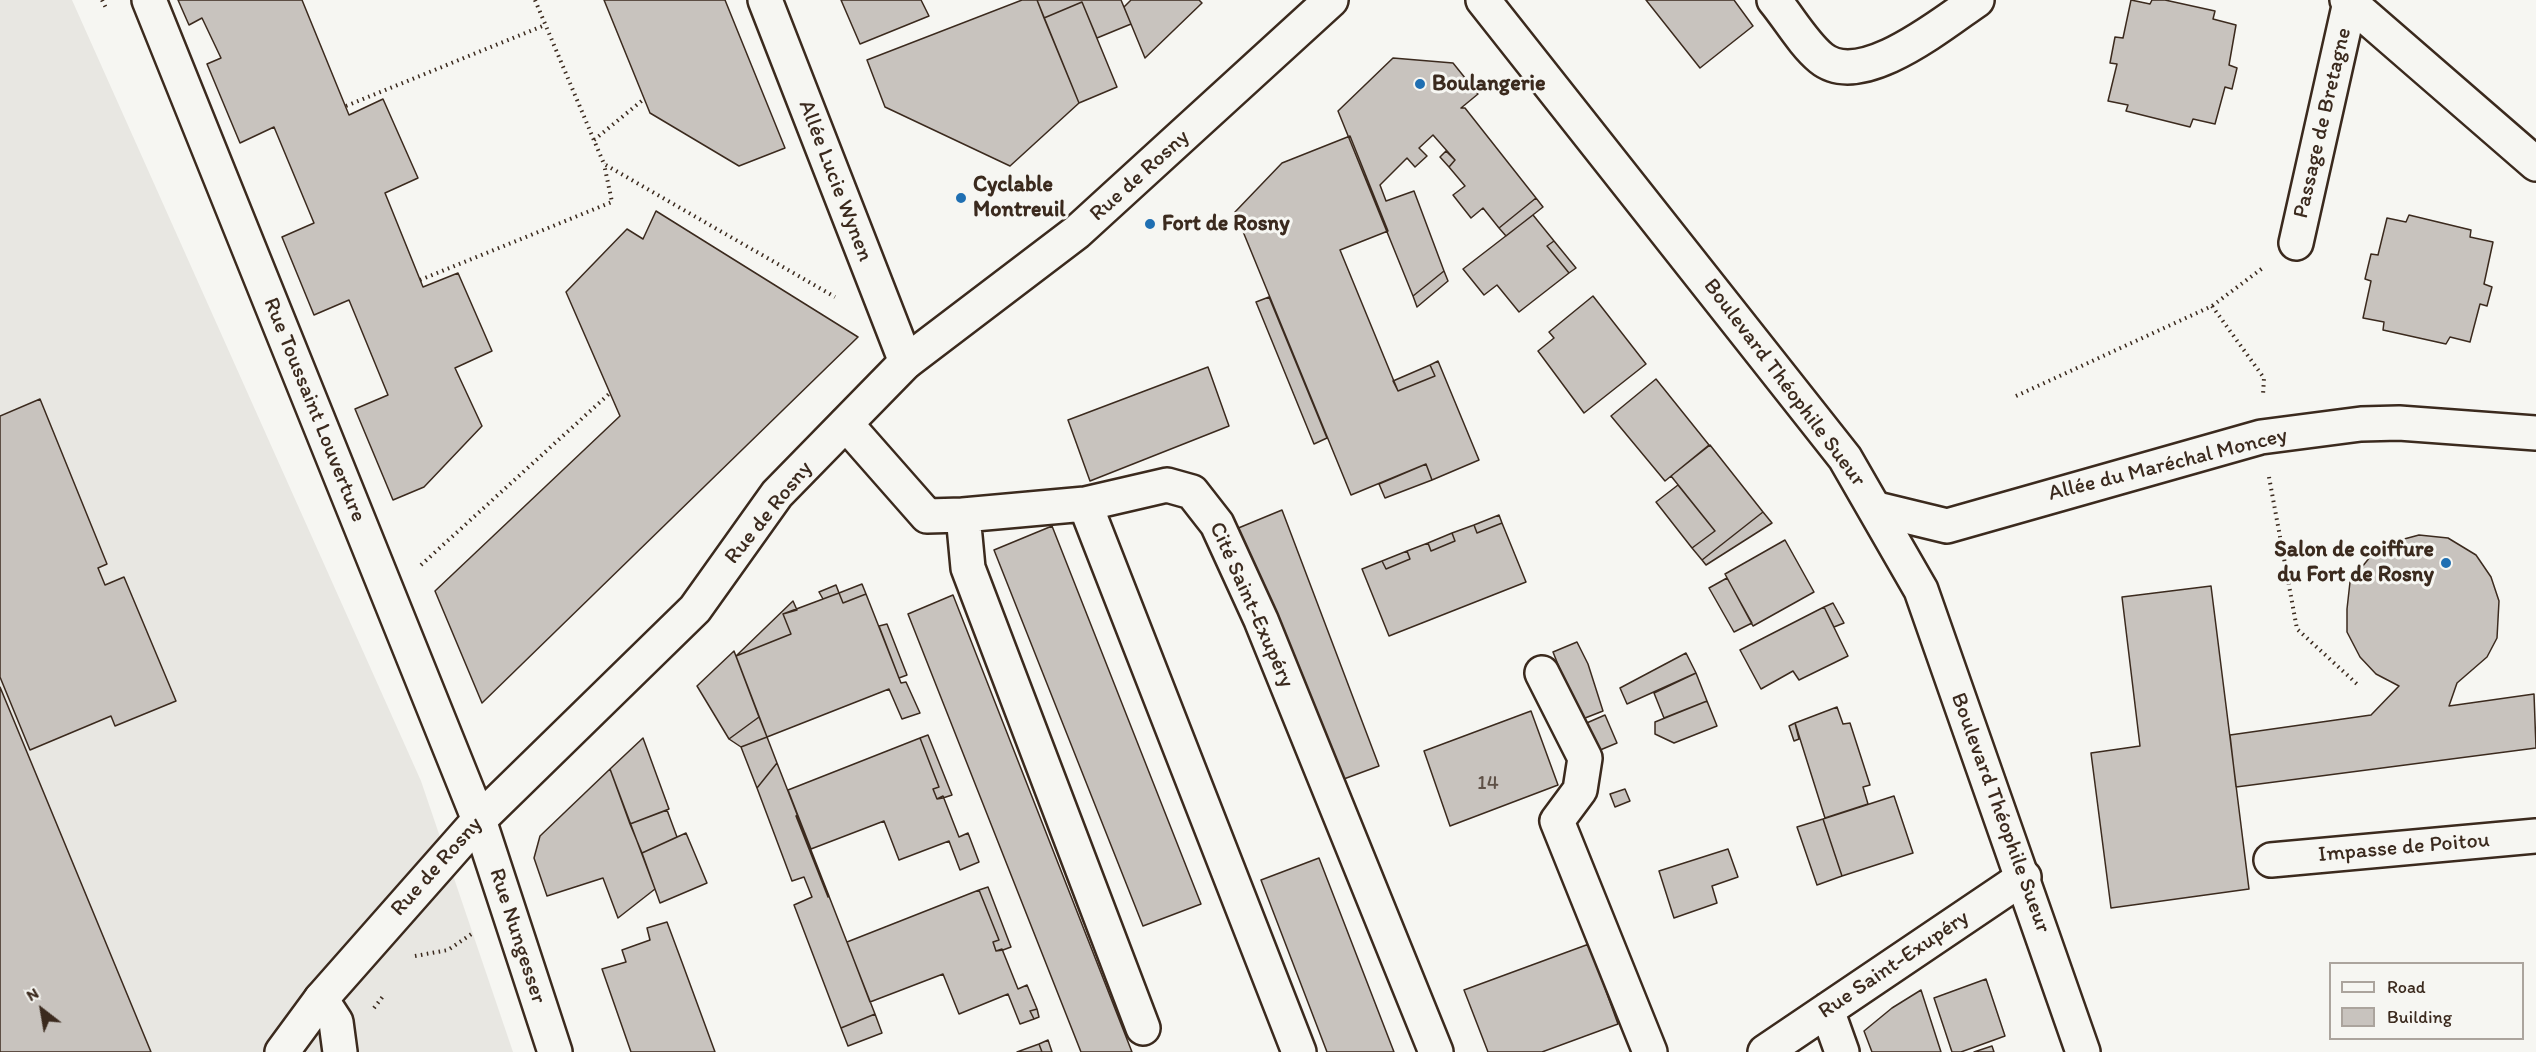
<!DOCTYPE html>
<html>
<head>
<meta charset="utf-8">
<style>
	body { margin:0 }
	#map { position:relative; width:2536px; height:1052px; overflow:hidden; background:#f6f6f2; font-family:Itim,sans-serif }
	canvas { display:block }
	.legend { position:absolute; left:2329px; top:962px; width:195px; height:78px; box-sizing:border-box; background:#f6f6f2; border:2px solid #aba49d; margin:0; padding:8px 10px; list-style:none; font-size:18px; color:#3b2a1e }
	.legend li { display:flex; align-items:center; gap:12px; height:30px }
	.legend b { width:30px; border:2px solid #aba49d }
	.north { position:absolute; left:12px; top:980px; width:60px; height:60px; -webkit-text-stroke:4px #f6f6f2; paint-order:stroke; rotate:329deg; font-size:16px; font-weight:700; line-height:24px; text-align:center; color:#3b2a1e }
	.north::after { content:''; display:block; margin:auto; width:21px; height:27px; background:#3b2a1e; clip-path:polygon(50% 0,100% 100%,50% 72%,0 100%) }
</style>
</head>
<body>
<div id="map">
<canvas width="2536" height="1052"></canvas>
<ul class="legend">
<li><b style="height:8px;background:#f6f6f2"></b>Road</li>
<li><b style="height:16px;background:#c8c3be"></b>Building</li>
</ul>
<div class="north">N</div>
</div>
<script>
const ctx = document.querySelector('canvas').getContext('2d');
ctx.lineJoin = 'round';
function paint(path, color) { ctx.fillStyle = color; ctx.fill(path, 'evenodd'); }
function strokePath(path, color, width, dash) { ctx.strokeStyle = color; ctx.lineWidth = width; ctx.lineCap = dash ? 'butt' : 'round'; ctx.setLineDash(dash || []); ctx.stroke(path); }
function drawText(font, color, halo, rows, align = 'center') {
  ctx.font = font + ' Itim,sans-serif'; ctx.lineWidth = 6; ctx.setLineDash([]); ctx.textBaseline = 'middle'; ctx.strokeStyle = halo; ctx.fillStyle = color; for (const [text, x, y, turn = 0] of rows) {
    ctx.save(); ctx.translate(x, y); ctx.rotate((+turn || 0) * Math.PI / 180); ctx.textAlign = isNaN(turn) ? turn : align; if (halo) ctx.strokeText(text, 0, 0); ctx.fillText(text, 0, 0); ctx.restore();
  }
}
const built = new Path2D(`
	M0 0H72L421 781 513 1052H0Z`);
const building = new Path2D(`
	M178 0H302L349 115 383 99 418 178 385 193 423 287 458 273 492 351 455 368 482 426 424 487 393 500 355 409 388 395 349 300 314 315 282 237 314 223 274 127 240 143 207 64 221 58 202 18 189 25Z
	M604 0H725L785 148 739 166 650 113Z
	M841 0H921L929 16 860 44Z
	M1022 0H1037L1079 103 1010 166 885 107 867 60Z
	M1037 0H1121L1131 24 1097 38 1082 2 1044 18Z
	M1131 0H1199L1202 3 1145 58 1124 7Z
	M1646 0H1734L1753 26 1700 68Z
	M2131 0 2150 4 2152 0H2165L2215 11 2213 19 2236 25 2229 65 2237 68 2232 89 2225 87 2215 124 2193 119 2190 127 2126 111 2128 105 2108 101 2117 64 2110 63 2115 37 2123 38Z
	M1082 2 1117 87 1079 103 1044 18Z
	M1393 58 1453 63 1478 94 1461 108H1465L1536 198 1499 228 1483 208 1471 218 1453 195 1465 186 1449 167 1455 160 1433 135 1419 148 1427 156 1415 167 1407 158 1380 185 1386 201 1414 191 1444 271 1413 296 1338 111Z
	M1350 136 1388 231 1340 250 1398 391 1435 376 1430 365 1438 361 1479 460 1432 480 1426 464 1351 495 1235 212 1282 163Z
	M1446 151 1455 160 1449 167 1440 157Z
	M1536 198 1543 207 1506 236 1499 228Z
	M656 211 858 337 482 703 435 591 620 416 566 292 627 229 643 239Z
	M1533 215 1554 241 1547 246 1569 273 1519 312 1497 285 1484 295 1463 269Z
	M2409 215 2471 230 2470 237 2493 242 2484 284 2492 287 2487 306 2480 304 2470 342 2450 337 2446 344 2383 330 2384 322 2363 318 2371 281 2365 279 2371 254 2378 255 2387 218 2406 222Z
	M1554 241 1576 268 1569 273 1547 246Z
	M1444 271 1448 281 1417 307 1413 296Z
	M1593 296 1646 364 1584 413 1538 351 1554 338 1549 332Z
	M1269 297 1327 438 1314 444 1256 302Z
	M1430 365 1435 376 1398 391 1393 381Z
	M1208 367 1229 426 1090 481 1068 420Z
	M1656 379 1709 445 1665 481 1611 416Z
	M40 399 107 564 98 568 105 585 124 577 176 701 115 726 111 716 30 750 0 677V416Z
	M1710 445 1763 512 1702 560 1692 548 1715 531 1671 476Z
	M1426 464 1432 480 1385 498 1379 484Z
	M1678 485 1715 531 1692 548 1656 502Z
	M1282 510 1379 766 1333 783 1236 529Z
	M1763 512 1772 523 1706 565 1702 560Z
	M1499 515 1502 523 1477 533 1474 525Z
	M1502 523 1526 582 1389 636 1362 569 1382 561 1386 569 1410 559 1407 551 1428 543 1431 551 1455 541 1452 533 1474 525 1477 533Z
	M1052 526 1201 904 1143 926 994 550Z
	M1452 533 1455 541 1431 551 1428 543Z
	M2419 535 2448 538 2476 555 2491 577 2499 601 2497 638 2487 657 2457 683 2449 706 2534 694 2536 748 2236 787 2230 735 2371 715 2399 686 2376 674 2360 657 2347 632V609L2350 582 2370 557 2393 542Z
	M1785 540 1814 592 1753 626 1725 574Z
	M1407 551 1410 559 1386 569 1382 561Z
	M1727 578 1752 623 1734 632 1709 588Z
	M862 584 866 594 843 603 839 593Z
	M836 585 839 593 823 599 819 592Z
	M2211 586 2249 889 2111 908 2091 753 2140 746 2122 597Z
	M839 593 843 603 866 594 901 683 906 682 920 713 902 719 889 689 767 737 736 656 791 634 783 614Z
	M953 595 1132 1052H1081L908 614Z
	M793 601 797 610 783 614 791 634 736 656Z
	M1833 603 1844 623 1834 627 1824 607Z
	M1824 607 1848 656 1799 680 1793 671 1761 689 1740 650Z
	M887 624 907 675 899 678 879 626Z
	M1577 642 1588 664 1603 711 1580 720 1553 652Z
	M734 651 759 717 729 739 697 686Z
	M1686 653 1696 673 1627 704 1620 688Z
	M1696 673 1707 701 1664 718 1654 693Z
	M0 687 151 1052H0Z
	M1707 701 1717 726 1674 743 1655 734V722Z
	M1837 707 1843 724 1850 723 1870 785 1863 787 1868 804 1825 818 1795 723Z
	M1531 711 1558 785 1450 826 1424 751Z
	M1605 715 1617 743 1593 753 1582 725Z
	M759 717 767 737 741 747 729 739Z
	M1795 723 1799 739 1794 741 1789 726Z
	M928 735 952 795 943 798 937 799 933 789 939 787 920 738Z
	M767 737 777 763 757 788 741 747Z
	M643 738 669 809 630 824 610 769Z
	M920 738 939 787 933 789 937 799 943 796 959 837 968 833 979 862 960 870 949 841 899 860 884 821 811 849 788 790Z
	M777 763 875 1014 841 1028 794 905 812 897 804 877 792 881 757 788Z
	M610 769 655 889 618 918 603 878 547 896 534 858 540 836Z
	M1625 789 1630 801 1615 807 1610 794Z
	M1894 796 1913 853 1842 876 1823 819Z
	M667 810 677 837 642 853 630 824Z
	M797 815 829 896 828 897 796 816Z
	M1823 819 1842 876 1817 885 1797 827Z
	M686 833 707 883 660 903 642 853Z
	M1728 849 1738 877 1712 886 1717 903 1674 918 1659 871Z
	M1319 858 1394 1052H1327L1261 880Z
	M988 887 1011 947 1003 950 996 951 993 942 999 940 979 890Z
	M979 890 999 940 993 942 996 951 1002 949 1018 989 1027 985 1037 1009 1030 1011 1034 1019 1020 1024 1008 994 959 1014 943 974 870 1002 847 942Z
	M667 922 683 965 715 1052H631L602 969 626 962 622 950 650 940 647 928Z
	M1589 944 1618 1024 1542 1052H1488L1464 990Z
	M1986 979 2005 1036 1961 1052H1952L1934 998Z
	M1921 990 1941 1052H1872L1864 1031 1892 1008Z
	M1037 1009 1039 1017 1034 1019 1030 1011Z
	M875 1014 882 1033 848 1046 841 1028Z
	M1048 1040 1052 1052H1042L1039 1044Z
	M1039 1044 1042 1052H1017Z
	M1992 1046 1994 1052H1974Z`);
const path = new Path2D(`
	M102 0 107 10
	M535 0 604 164 835 297
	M346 106 545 25
	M594 140 644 99
	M420 280 612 202 604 164
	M2212 306 2264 378 2263 395
	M2016 396 2212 306 2264 267
	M2269 477 2297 629 2357 684
	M421 565 610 393
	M415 956 448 950 473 933
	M374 1008 384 995`);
const minor = new Path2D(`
	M149 0 479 820 555 1052
	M765 0 906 362
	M1774 0C1789 18 1803 43 1821 58 1861 91 1943 23 1977 0
	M2347 0 2536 164
	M2296 243 2350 2
	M846 424 927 516 963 515 1085 504 1167 485 1192 492 1217 524 1261 620 1436 1052
	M1085 504 1299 1052
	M1877 509 1947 526 2261 437 2361 424 2399 423 2536 433
	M963 515 968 568 1143 1028
	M1542 673 1585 758 1580 790 1557 821 1650 1052
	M2271 860 2536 836
	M321 999 336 1022 340 1052
	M1827 1010 1842 1052
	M1765 1052 2024 877`);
const major = new Path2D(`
	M1483 0 1845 458 1921 590 2083 1052
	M282 1052 321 999 479 820 695 609 777 494 906 362 1077 232 1331 0`);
const markers = [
	[1420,84,6,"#1f6fb2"],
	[961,198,6,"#1f6fb2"],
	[1150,224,6,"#1f6fb2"],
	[2446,563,6,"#1f6fb2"]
];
const numberNames = [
	["14",1488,784]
];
const poiNames = [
	["Boulangerie",1432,84],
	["Cyclable",973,185],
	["Montreuil",973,210],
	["Fort de Rosny",1162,224],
	["Salon de coiffure",2434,550,"right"],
	["du Fort de Rosny",2434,575,"right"]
];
const streetNames = [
	["Passage de Bretagne",2323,123,-77],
	["Rue de Rosny",1140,176,-42],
	["Allée Lucie Wynen",835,181,69],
	["Boulevard Théophile Sueur",1784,383,53],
	["Rue Toussaint Louverture",314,410,68],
	["Allée du Maréchal Moncey",2168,465,-14],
	["Rue de Rosny",769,513,-51],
	["Cité Saint-Exupéry",1251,605,66],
	["Boulevard Théophile Sueur",2000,813,70],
	["Impasse de Poitou",2404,848,-5],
	["Rue de Rosny",437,867,-48],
	["Rue Nungesser",517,936,72],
	["Rue Saint-Exupéry",1894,965,-34]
];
paint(built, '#e8e7e2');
paint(building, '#c8c3be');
strokePath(building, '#3b2a1e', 1.5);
strokePath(minor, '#3b2a1e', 38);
strokePath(major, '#3b2a1e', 38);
strokePath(path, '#3b2a1e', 4, [1.5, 4.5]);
strokePath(minor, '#f6f6f2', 33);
strokePath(major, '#f6f6f2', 33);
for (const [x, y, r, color] of markers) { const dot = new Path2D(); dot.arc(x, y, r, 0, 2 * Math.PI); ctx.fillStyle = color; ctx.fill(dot); strokePath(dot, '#f6f6f2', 2); }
drawText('20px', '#5e5046', null, numberNames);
drawText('bold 22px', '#3b2a1e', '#f6f6f2', poiNames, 'left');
drawText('22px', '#3b2a1e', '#f6f6f2', streetNames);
</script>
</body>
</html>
